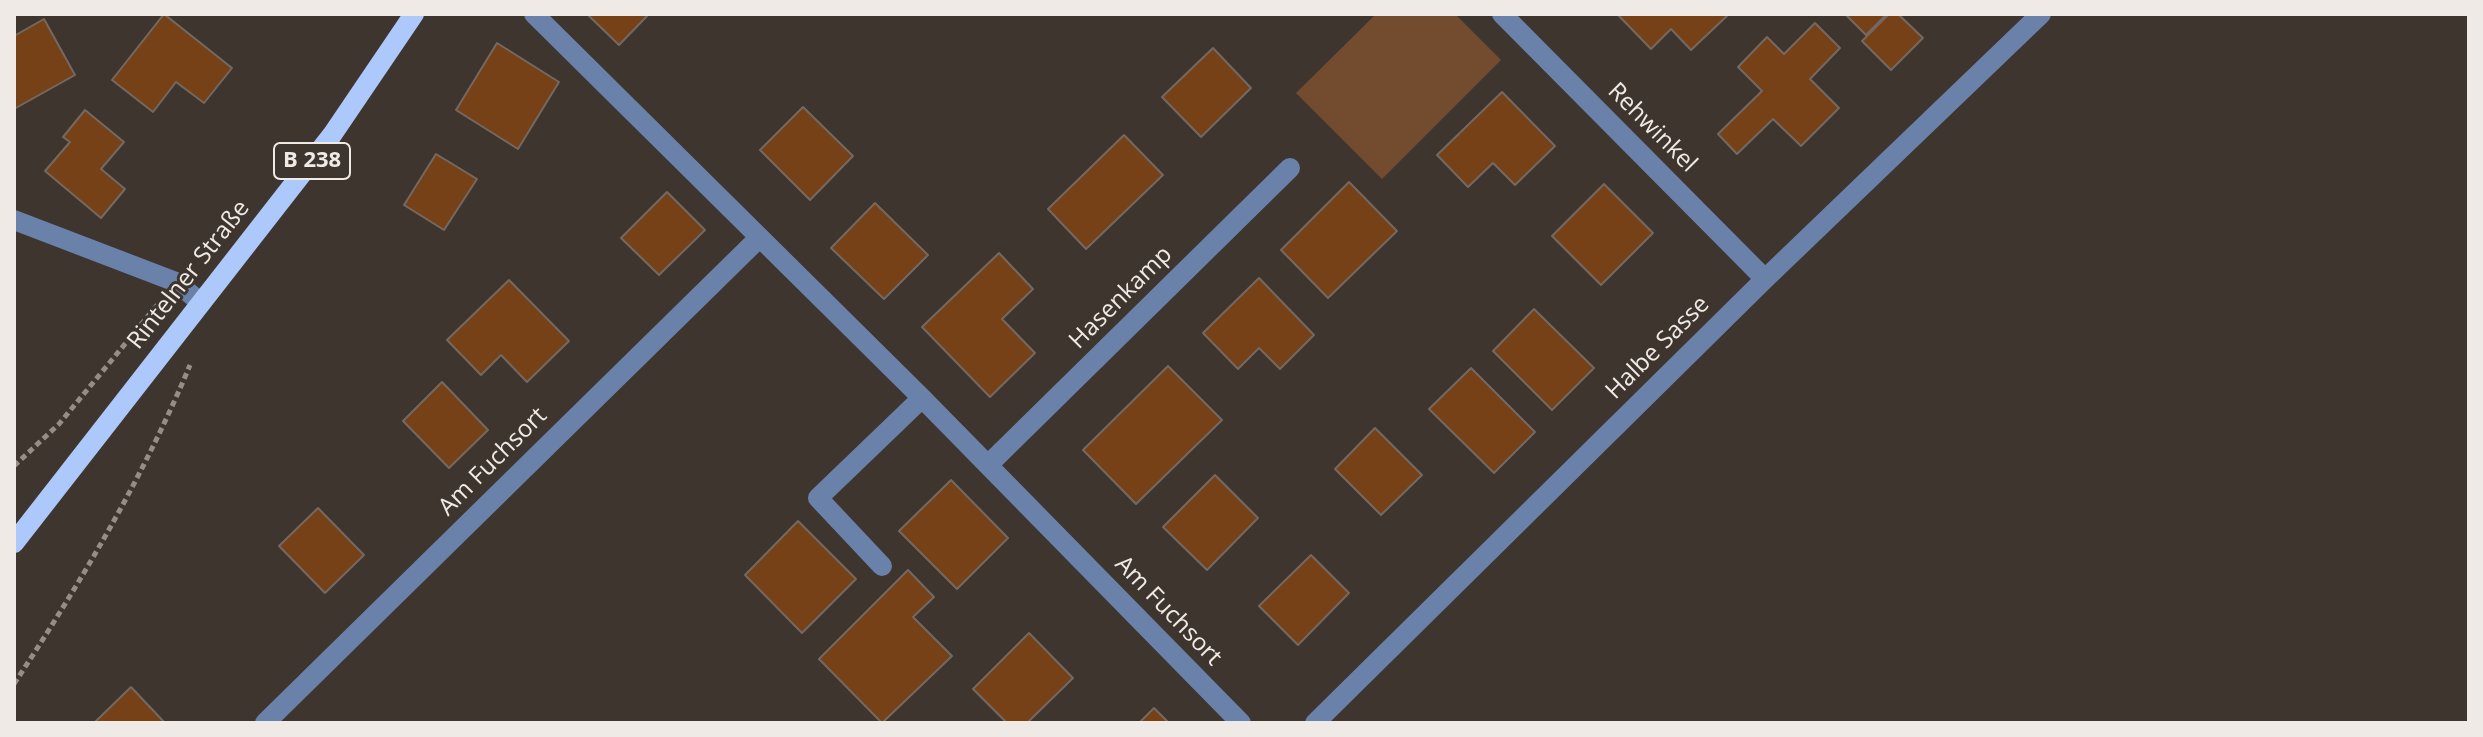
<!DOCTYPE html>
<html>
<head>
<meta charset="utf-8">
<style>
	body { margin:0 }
	#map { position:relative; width:2483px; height:737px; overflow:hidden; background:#3e352f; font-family:"Open Sans",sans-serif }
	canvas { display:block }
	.frame { position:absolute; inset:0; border:16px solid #f0eae6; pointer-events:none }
</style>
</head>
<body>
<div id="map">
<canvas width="2483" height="737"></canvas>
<div class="frame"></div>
</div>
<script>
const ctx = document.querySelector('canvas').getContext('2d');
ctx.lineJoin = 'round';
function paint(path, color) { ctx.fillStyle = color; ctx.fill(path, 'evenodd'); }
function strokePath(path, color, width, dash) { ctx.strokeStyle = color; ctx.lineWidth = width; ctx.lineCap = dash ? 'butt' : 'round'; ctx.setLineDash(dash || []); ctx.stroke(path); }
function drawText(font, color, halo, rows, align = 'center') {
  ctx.font = font + ' "Open Sans",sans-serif'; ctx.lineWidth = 6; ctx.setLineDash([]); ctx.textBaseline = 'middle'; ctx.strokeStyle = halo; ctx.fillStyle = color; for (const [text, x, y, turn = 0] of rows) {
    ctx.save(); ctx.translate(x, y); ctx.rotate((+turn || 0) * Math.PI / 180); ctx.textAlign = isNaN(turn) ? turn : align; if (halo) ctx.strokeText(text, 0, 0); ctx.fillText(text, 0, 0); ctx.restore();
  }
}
const green = new Path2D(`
	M1376 14H1455L1501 60 1382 179 1296 93Z`);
const building = new Path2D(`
	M164 14 232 68 204 103 176 82 153 112 112 80Z
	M587 14H649L619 45Z
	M1621 14H1729L1691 50 1671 29 1651 49 1619 16Z
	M1845 14H1887L1866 35Z
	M1889 14H1898L1923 38 1891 70 1862 41Z
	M44 19 75 75 14 109V36Z
	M1815 23 1840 48 1810 79 1839 108 1801 146 1773 119 1737 154 1718 134 1762 91 1738 67 1767 37 1784 54Z
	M497 43 559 82 518 149 456 110Z
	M1213 48 1251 88 1201 137 1162 97Z
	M1502 92 1555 146 1515 185 1493 163 1468 187 1437 155Z
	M803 107 853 156 810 200 760 150Z
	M85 110 124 142 101 169 125 189 101 218 45 171 70 142 63 137Z
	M1124 135 1163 175 1086 249 1048 209Z
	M436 154 477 179 444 230 404 205Z
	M1349 182 1397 231 1328 298 1281 250Z
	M1604 184 1653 233 1601 285 1552 236Z
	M667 192 705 230 659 275 621 238Z
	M875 203 928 255 884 299 831 248Z
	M999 253 1033 289 1002 319 1035 353 990 397 922 327Z
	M1259 278 1314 335 1280 369 1259 348 1238 369 1203 333Z
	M509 280 569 341 527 382 501 355 481 375 447 340Z
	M1534 309 1594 368 1552 410 1493 351Z
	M1168 366 1222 420 1136 504 1083 450Z
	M1471 368 1535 432 1494 473 1429 409Z
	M442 382 488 430 449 468 403 421Z
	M1375 428 1422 475 1381 515 1335 469Z
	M1215 475 1258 518 1207 570 1163 527Z
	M951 480 1008 538 957 589 899 531Z
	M318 508 364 555 325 593 279 546Z
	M798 521 856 579 802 633 745 575Z
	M1311 555 1349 593 1298 645 1259 606Z
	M908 570 934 597 913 617 952 656 882 723 819 659Z
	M1029 633 1073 678 1027 723H1007L973 689Z
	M131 687 165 723H94Z
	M1154 708 1169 723H1139Z`);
const path = new Path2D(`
	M14 466 59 424 158 304
	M14 684C81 582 143 478 190 365`);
const minor = new Path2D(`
	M534 14 922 398 1241 723
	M1502 14 1765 279
	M14 220 176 282 200 302
	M988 465 1290 168
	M882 566 818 498 922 398
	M265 723 758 239
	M1315 723 1765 279 2041 14`);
const major = new Path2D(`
	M14 543 332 135 414 14`);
const shields = [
	[312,161,76]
];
const shieldNames = [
	["B 238",312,161]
];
const streetNames = [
	["Rehwinkel",1652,128,45],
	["Rintelner Straße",189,275,-52],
	["Hasenkamp",1121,298,-45],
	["Halbe Sasse",1658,348,-45],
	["Am Fuchsort",493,462,-45],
	["Am Fuchsort",1168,611,46]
];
paint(green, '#734c30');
paint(building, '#774117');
strokePath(building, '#736962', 2);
strokePath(path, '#958d88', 5, [6, 4]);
strokePath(minor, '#6a81aa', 20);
strokePath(major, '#adc9fc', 20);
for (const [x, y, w] of shields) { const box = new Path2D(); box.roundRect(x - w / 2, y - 18, w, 36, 6); ctx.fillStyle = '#3e352f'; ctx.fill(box); strokePath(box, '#f0eae6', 2); }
drawText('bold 22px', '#f0eae6', null, shieldNames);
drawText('24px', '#f0eae6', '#3e352f', streetNames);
</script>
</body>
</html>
